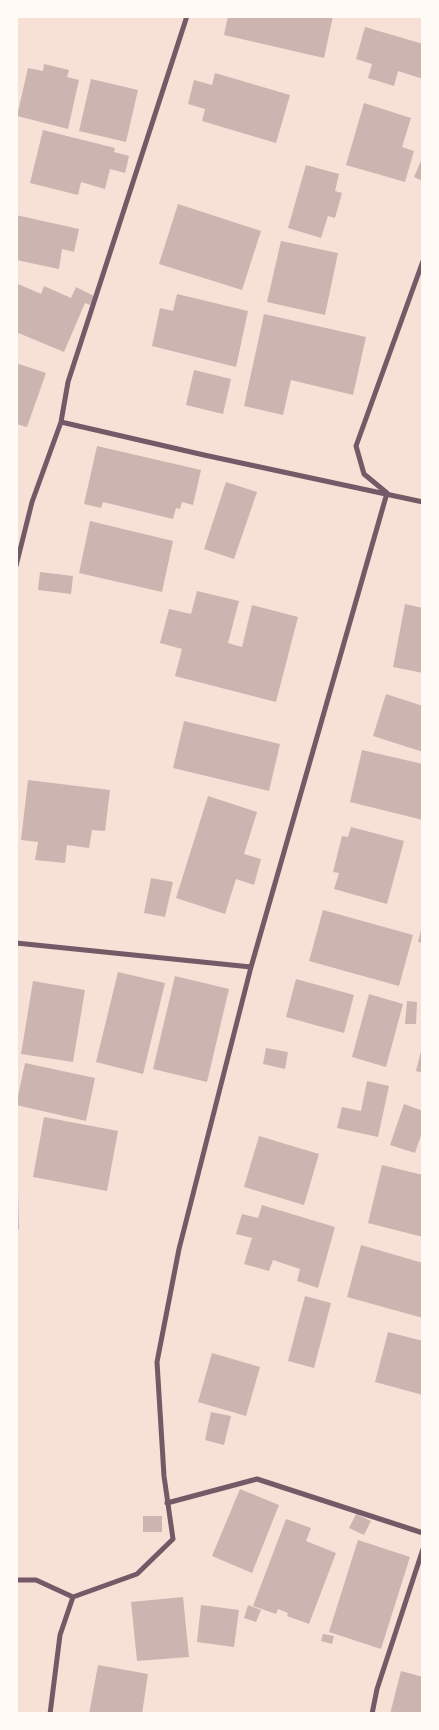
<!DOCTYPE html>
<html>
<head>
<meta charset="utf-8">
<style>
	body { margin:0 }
	#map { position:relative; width:439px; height:1730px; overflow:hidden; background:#f7e1d7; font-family:Raleway,sans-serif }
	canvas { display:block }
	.frame { position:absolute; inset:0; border:18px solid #fffaf5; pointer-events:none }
</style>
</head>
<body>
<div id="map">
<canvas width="439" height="1730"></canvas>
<div class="frame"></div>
</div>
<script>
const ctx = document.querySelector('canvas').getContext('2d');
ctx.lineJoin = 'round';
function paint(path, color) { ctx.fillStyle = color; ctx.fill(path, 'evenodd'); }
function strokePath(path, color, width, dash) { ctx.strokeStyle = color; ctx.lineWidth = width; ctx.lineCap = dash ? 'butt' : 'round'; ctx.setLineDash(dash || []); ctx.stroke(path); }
const building = new Path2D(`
	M228 16H333L324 58 224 35Z
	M365 27 423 44V79L398 71 394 86 368 78 372 64 356 59Z
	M44 64 69 70 67 77 79 80 68 129 17 116 28 68 43 71Z
	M215 73 290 95 276 143 202 121 205 109 188 104 194 80 212 85Z
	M91 79 138 90 126 142 79 131Z
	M364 103 411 118 402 147 414 151 405 182 346 165Z
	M43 130 115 148 114 152 129 156 125 173 110 169 105 189 81 182 78 195 30 183Z
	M423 156V181L414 177Z
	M306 165 339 174 335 191 342 193 335 218 328 216 321 238 288 228Z
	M178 204 261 231 242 290 159 264Z
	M16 215 79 229 74 252 62 249 59 269 16 260Z
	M281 241 338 253 325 315 267 302Z
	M16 283 41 294 44 286 71 298 76 287 94 296 90 305 85 303 64 352 16 332Z
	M177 294 248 311 236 367 152 346 160 308 173 311Z
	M264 314 366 337 353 395 291 380 283 415 244 406Z
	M16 363 46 373 27 427 16 424Z
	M194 370 231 379 223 414 186 405Z
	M97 446 201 470 193 505 182 502 180 509 176 508 173 519 103 502 101 508 84 504Z
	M226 482 257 492 234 559 204 549Z
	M90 521 173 541 162 592 79 573Z
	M40 572 73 576 71 594 38 590Z
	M197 591 239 601 228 643 242 647 252 605 298 617 276 702 175 676 182 649 160 643 169 609 191 614Z
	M405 604 423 608V673L393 667Z
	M386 694 423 706V752L373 736Z
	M184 721 280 744 269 791 173 768Z
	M362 750 423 764V820L350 802Z
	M28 780 110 790 105 831 92 830 89 848 67 845 65 863 35 860 38 842 21 840Z
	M208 796 257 812 244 854 261 859 254 885 236 879 225 914 176 898Z
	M351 827 404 841 387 904 334 889 339 873 333 872 342 836 348 837Z
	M151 878 173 882 165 917 144 913Z
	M323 910 413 935 399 986 309 961Z
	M422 926H423V943L418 942Z
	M118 972 165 983 143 1074 96 1062Z
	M175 976 229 989 207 1082 153 1069Z
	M296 979 354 995 344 1033 286 1017Z
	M33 981 85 990 73 1062 21 1054Z
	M369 994 403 1004 386 1067 352 1057Z
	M407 1001 417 1002 416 1024H405Z
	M422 1047H423V1073L416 1071Z
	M266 1048 288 1052 285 1069 263 1064Z
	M25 1063 95 1078 86 1121 16 1105Z
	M367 1081 389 1086 378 1137 337 1128 342 1107 361 1111Z
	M404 1104 423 1111V1129L415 1153 390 1145Z
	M44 1117 118 1131 107 1191 33 1177Z
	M259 1136 319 1154 304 1205 244 1187Z
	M382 1165 423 1175V1237L368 1223Z
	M16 1191H18L19 1229H16Z
	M262 1205 335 1227 318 1288 297 1281 300 1269 273 1260 269 1271 244 1264 252 1238 236 1234 242 1214 258 1218Z
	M361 1245 423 1263V1318L347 1297Z
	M305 1296 331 1303 314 1368 288 1361Z
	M388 1332 423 1341V1395L375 1382Z
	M212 1353 260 1367 246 1416 198 1402Z
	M211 1412 231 1416 224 1445 205 1440Z
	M240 1489 279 1505 252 1573 212 1556Z
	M356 1514 371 1521 364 1535 349 1528Z
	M143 1516H162V1532H143Z
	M286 1519 311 1528 306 1541 336 1553 309 1624 287 1616 288 1613 278 1609 276 1614 253 1606Z
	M358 1540 410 1557 381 1649 329 1632Z
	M183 1597 189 1657 137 1661 131 1602Z
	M201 1605 239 1610 234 1647 197 1642Z
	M248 1605 261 1610 256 1622 244 1618Z
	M323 1634 334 1636 332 1644 321 1641Z
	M98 1665 148 1674 142 1714H89Z
	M401 1671 423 1677V1714H390Z`);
const minor = new Path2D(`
	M61 422 204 455 423 502
	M16 566 32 502 61 422 68 382 187 16
	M16 943 251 967
	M167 1503 257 1479 423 1533
	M16 1580H36L73 1597 137 1574 173 1539 164 1476 157 1362 179 1249 251 967 387 493 364 474 356 446 423 261
	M50 1714 60 1635 73 1597
	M372 1714 377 1689 423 1549`);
paint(building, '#ccb4b1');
strokePath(minor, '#755966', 5);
</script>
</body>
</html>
